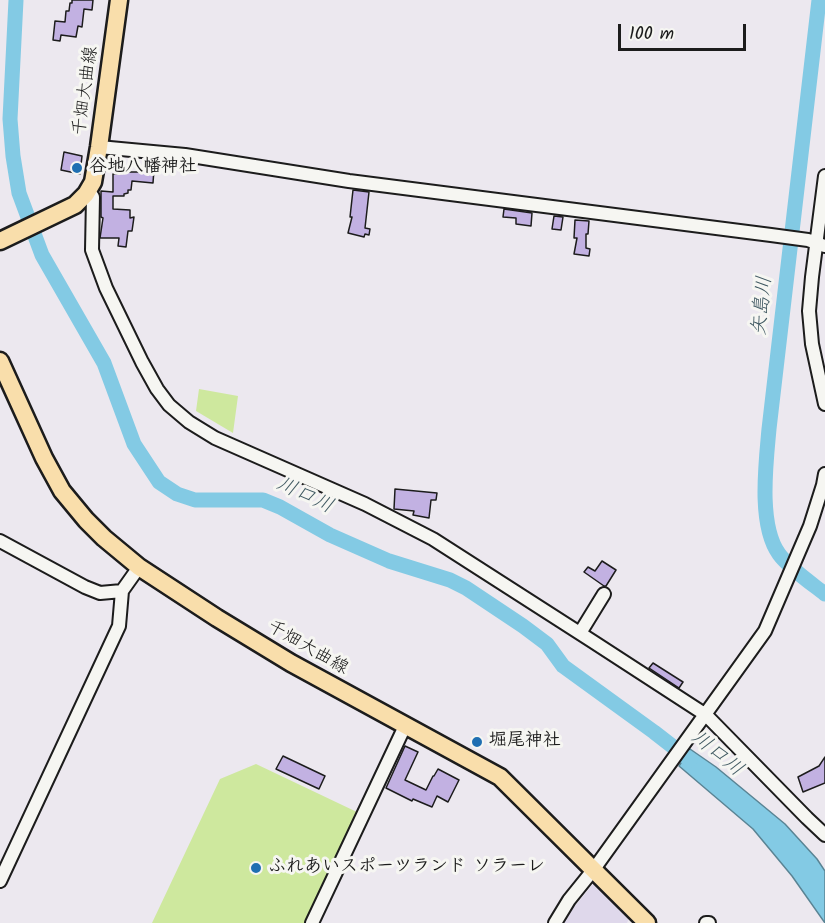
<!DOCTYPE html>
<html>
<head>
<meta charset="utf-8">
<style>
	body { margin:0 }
	#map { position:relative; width:825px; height:923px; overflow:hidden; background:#ece8ef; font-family:Kalam,sans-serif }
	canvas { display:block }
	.scale { position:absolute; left:618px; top:24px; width:128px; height:27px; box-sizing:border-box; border:3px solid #1c1c1c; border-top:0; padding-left:8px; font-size:18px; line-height:21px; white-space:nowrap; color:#1c1c1c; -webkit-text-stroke:4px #f6f6f2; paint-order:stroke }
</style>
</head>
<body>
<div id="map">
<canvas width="825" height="923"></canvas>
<div class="scale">100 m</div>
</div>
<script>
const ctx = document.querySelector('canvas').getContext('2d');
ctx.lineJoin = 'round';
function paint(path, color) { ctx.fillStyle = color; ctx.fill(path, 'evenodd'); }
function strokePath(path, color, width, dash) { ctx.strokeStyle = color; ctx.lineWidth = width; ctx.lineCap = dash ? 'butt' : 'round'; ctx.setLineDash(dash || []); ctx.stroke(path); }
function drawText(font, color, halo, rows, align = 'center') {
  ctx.font = font + ' Kalam,"Klee One",sans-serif'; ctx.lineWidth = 6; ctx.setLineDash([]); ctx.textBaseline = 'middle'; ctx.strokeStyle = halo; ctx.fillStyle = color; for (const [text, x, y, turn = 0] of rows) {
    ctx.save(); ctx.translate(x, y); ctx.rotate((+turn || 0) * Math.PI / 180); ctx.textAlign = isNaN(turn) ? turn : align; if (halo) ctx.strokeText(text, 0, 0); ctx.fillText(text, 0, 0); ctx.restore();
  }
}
const built = new Path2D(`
	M594 883 630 916 627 923H561Z`);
const green = new Path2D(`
	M199 389 238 396 233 433 196 411Z
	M256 764 359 813 308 923H152L220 779Z`);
const water = new Path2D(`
	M690 749 716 767 785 824 817 859 825 871V923L792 876 753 829 679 766Z`);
const river = new Path2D(`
	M16 0 10 119 13 156 19 193 42 255 104 363 134 444 159 482 177 494 195 500H263L280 507 330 535 389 561 450 580 466 588 523 626 547 644 563 666 654 732 690 760
	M819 0 769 429C766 463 758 525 779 554 789 568 811 583 825 594`);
const building = new Path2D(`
	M72 0H93L92 10 84 9 82 27 78 26 76 37 61 35 60 41 53 40 55 21 65 22 66 11H69L70 3H72Z
	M64 152 82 156 80 174 61 170Z
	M140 168 154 169 153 183 132 181 131 190H128V193L124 194V196H113V209L130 210V218L134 217 132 231H128L126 247 118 246 119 238H100L103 218 101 217V191L113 192V174H117V172H140Z
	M353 190 369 192 365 228 370 229 369 235 365 234 364 237 348 233 352 217H350Z
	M504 209 532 213 531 226 516 224V218L503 217Z
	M554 216 563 217 561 230 552 229Z
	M575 220 589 221 588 234H586V248L590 249 589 256 574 254 577 238H574Z
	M395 489 437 493 436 500H431L429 518 413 515 414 511 394 509Z
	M602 561 616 570 606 586H604L584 572 588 567 595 571Z
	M653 663 683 682 679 688 649 668Z
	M405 746 418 752 405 780 426 790 433 776H434L438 769 459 780 448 802 437 796 432 807 413 799 412 801 386 788Z
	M283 756 325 776 319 789 276 769Z
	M825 757V783L803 792 798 777 819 766Z`);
const minor = new Path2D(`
	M99 147 185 155 349 181 771 235 808 240 825 246
	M825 176 812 277 809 311 812 344 825 404
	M88 190 93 197 92 250 106 288 142 362 157 389 169 405 189 422 215 438 365 504 433 539 592 641 706 715 807 818 825 835
	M0 541 85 587 100 593 122 591
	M580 633 604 594
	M0 881 119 626 122 591 139 567
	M312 923 405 726
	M555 923 569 900 594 869 765 631 810 526 823 485 825 474
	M706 923H709`);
const major = new Path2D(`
	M0 241 75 205 86 194 93 182 99 147 119 0
	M0 361 44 458 62 491 86 520 104 538 139 567 217 618 291 663 500 777 647 923`);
const markers = [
	[77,168,6,"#1f6fb2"],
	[477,742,6,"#1f6fb2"],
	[256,868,6,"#1f6fb2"]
];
const streetNames = [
	["千畑大曲線",87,91,-82],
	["千畑大曲線",307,649,30]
];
const poiNames = [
	["谷地八幡神社",89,168],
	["堀尾神社",489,742],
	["ふれあいスポーツランド ソラーレ",268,868]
];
const waterNames = [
	["矢島川",764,306,-84],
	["川口川",304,497,25],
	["川口川",716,755,39]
];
paint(built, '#dfd8eb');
paint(green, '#cee89e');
paint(water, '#83cae4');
strokePath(water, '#5a8494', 1.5);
strokePath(river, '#83cae4', 15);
paint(building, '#c2b1e2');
strokePath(building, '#1c1c1c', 1.5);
strokePath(minor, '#1c1c1c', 16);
strokePath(major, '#1c1c1c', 21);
strokePath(minor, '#f6f6f2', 12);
strokePath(major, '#f9deab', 16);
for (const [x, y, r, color] of markers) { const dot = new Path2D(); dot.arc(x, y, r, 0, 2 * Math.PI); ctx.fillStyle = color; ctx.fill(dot); strokePath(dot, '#f6f6f2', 2); }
drawText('18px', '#1c1c1c', '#f6f6f2', streetNames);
drawText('bold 18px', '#1c1c1c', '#f6f6f2', poiNames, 'left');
drawText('italic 20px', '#405962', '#f6f6f2', waterNames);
</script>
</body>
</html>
